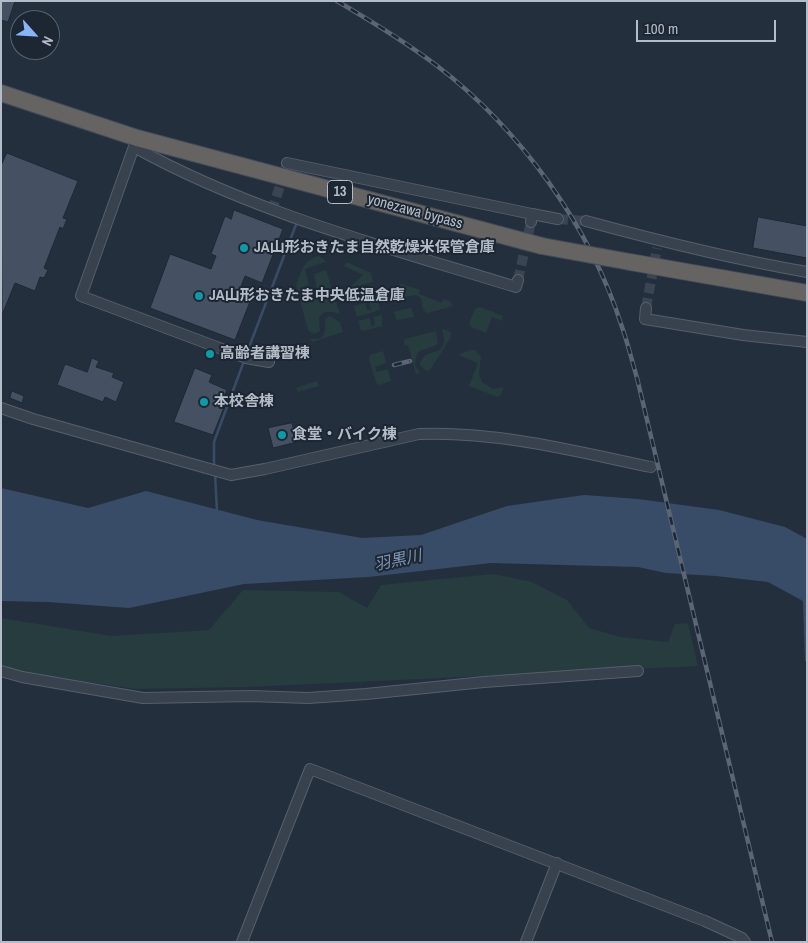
<!DOCTYPE html>
<html>
<head>
<meta charset="utf-8">
<style>
	body { margin:0 }
	#map { position:relative; width:808px; height:943px; overflow:hidden; background:#242f3e; font-family:"Archivo Narrow",sans-serif }
	canvas { display:block }
	.frame { position:absolute; inset:0; border:2px solid #b4bcc9; pointer-events:none }
	.north { position:absolute; left:10px; top:10px; width:50px; height:50px; box-sizing:border-box; background:#1d2633; border:1px solid #59626f; border-radius:50%; rotate:116deg; font-size:14px; font-weight:700; line-height:20px; text-align:center; color:#b4bcc9 }
	.north::after { content:''; display:block; margin:auto; width:18px; height:22px; background:#8ab4f8; clip-path:polygon(50% 0,100% 100%,50% 72%,0 100%) }
	.scale { position:absolute; left:636px; top:20px; width:140px; height:22px; box-sizing:border-box; border:2px solid #b4bcc9; border-top:0; padding-left:6px; font-size:15px; line-height:18px; white-space:nowrap; color:#b4bcc9; -webkit-text-stroke:4px #1d2633; paint-order:stroke }
</style>
</head>
<body>
<div id="map">
<canvas width="808" height="943"></canvas>
<div class="frame"></div>
<div class="north">N</div>
<div class="scale">100 m</div>
</div>
<script>
const ctx = document.querySelector('canvas').getContext('2d');
ctx.lineJoin = 'round';
function paint(path, color) { ctx.fillStyle = color; ctx.fill(path, 'evenodd'); }
function strokePath(path, color, width, dash) { ctx.strokeStyle = color; ctx.lineWidth = width; ctx.lineCap = dash ? 'butt' : 'round'; ctx.setLineDash(dash || []); ctx.stroke(path); }
function drawText(font, color, halo, rows, align = 'center') {
  ctx.font = font + ' "Archivo Narrow","Noto Sans JP",sans-serif'; ctx.lineWidth = 4; ctx.setLineDash([]); ctx.textBaseline = 'middle'; ctx.strokeStyle = halo; ctx.fillStyle = color; for (const [text, x, y, turn = 0] of rows) {
    ctx.save(); ctx.translate(x, y); ctx.rotate((+turn || 0) * Math.PI / 180); ctx.textAlign = isNaN(turn) ? turn : align; if (halo) ctx.strokeText(text, 0, 0); ctx.fillText(text, 0, 0); ctx.restore();
  }
}
const green = new Path2D(`
	M318 256 324 259 325 262 305 269 309 286 307 290 299 292 296 286C302 270 302 262 318 256Z
	M346 263H349L371 273 373 282 349 288 363 275 344 266Z
	M326 270 340 314C332 312 324 309 319 318L320 331 314 334 308 330 300 300 314 295 317 289 314 274Z
	M399 283 420 290 419 294 442 303 444 299 451 302 453 305 450 307 427 313 423 310 421 298 416 295 405 297 401 296Z
	M374 285 377 296 353 302 350 291 362 288 363 296 367 295 366 287Z
	M378 300 380 310 357 317 354 306 365 303 367 310H371L369 302Z
	M480 307 503 316 502 321 492 317 486 333 471 327 469 323 475 309Z
	M410 308 412 309 414 317 398 320 396 319 394 312Z
	M382 315V326L363 331 361 330 358 321 370 318 371 326 375 325 374 317Z
	M329 316 340 322 343 332 312 342 310 338C326 342 326 331 325 319Z
	M442 329 451 332V337L430 370 426 371 420 365C424 343 451 363 442 329Z
	M436 331 438 343C431 351 419 346 416 358 414 364 416 368 420 373L416 374 408 345 405 346 404 341 405 339Z
	M470 350H475L481 356 479 374 482 382 493 389 504 387 501 394 498 397 469 386 478 363 458 355Z
	M383 351 386 363 375 367 377 372 388 369 391 381 379 385 376 383 369 359 370 355Z
	M317 381 319 386 298 392 296 388Z
	M493 574 532 582 567 600 589 628 621 637 668 642 675 624 688 623 698 666 249 687 136 689 25 673 1 666V618L111 636 209 630 243 590 339 592 367 608 381 585Z`);
const water = new Path2D(`
	M1 488 88 508 146 491 257 520 362 538 421 535 507 506 584 495 638 499 719 510 785 527 807 539V661H805L803 601 768 582 716 576 666 573 638 567 491 563 368 577 244 584 129 608 48 602 1 601Z`);
const stream = new Path2D(`
	M246 355 297 222
	M214 467V442L244 361
	M215 473 217 512`);
const building = new Path2D(`
	M1 1H15L8 22 1 20Z
	M7 153 78 181 63 218 67 219 63 229 60 227 44 268 48 270 44 278 40 277 35 291 15 283 2 315 1 166Z
	M234 210 283 229 262 283 245 276 238 294 251 299 235 340 150 308 170 254 211 269 216 256 211 254 225 216 231 219Z
	M758 217 807 226V258L753 248Z
	M92 358 99 361 96 367 114 373 112 377 124 382 116 402 105 397 103 402 57 385 65 364 87 372Z
	M195 368 212 375 209 382 227 390 225 394 229 395 213 435 174 422Z
	M12 391 24 396 22 403 10 398Z
	M292 423 297 442 273 448 268 428Z`);
const minorTunnel = new Path2D(`
	M272 211 287 163
	M558 219 586 221
	M518 280 531 222
	M646 308 657 248`);
const minor = new Path2D(`
	M136 141 81 296 246 358 269 362
	M134 147C253 213 386 247 516 287L518 280
	M287 163 532 214 531 222
	M532 214 558 219
	M586 221C659 241 732 259 807 272
	M646 308 645 319 743 335 807 342
	M1 408 33 419 231 475 265 469 419 434C497 431 574 451 651 467
	M1 671 22 677 143 698 251 696 308 698 366 694 484 682 638 671
	M242 942 310 769 705 921 742 938 745 942
	M526 942 557 863`);
const trunk = new Path2D(`
	M1 93 137 138 542 246
	M630 262 807 293`);
const rail = new Path2D(`
	M337 1C371 21 404 41 436 65 520 129 590 226 622 327 628 344 632 361 637 378L772 942
	M394 365 410 361`);
const trunkBridge = new Path2D(`
	M542 246 630 262`);
const markers = [
	[244,248,5,"#0f9aa8"],
	[199,296,5,"#0f9aa8"],
	[210,354,5,"#0f9aa8"],
	[204,402,5,"#0f9aa8"],
	[282,435,5,"#0f9aa8"]
];
const shields = [
	[340,192,25]
];
const shieldNames = [
	["13",340,192]
];
const streetNames = [
	["yonezawa bypass",415,212,15]
];
const poiNames = [
	["JA山形おきたま自然乾燥米保管倉庫",254,248],
	["JA山形おきたま中央低温倉庫",209,296],
	["高齢者講習棟",220,354],
	["本校舎棟",214,402],
	["食堂・バイク棟",292,435]
];
const waterNames = [
	["羽黒川",398,561,-12]
];
paint(green, '#263c3f');
paint(water, '#394c67');
strokePath(stream, '#394c67', 2.5);
paint(building, '#455162');
strokePath(building, '#1f2835', 1);
strokePath(minorTunnel, '#3a4453', 10, [10, 5]);
strokePath(minor, '#565f6c', 12);
strokePath(trunk, '#434c59', 18);
strokePath(minor, '#38414e', 10);
strokePath(trunk, '#656462', 16);
strokePath(rail, '#5a6575', 4.5);
strokePath(rail, '#1d2633', 2.5, [8]);
strokePath(trunkBridge, '#434c59', 18, []);
strokePath(trunkBridge, '#656462', 16);
for (const [x, y, r, color] of markers) { const dot = new Path2D(); dot.arc(x, y, r, 0, 2 * Math.PI); ctx.fillStyle = color; ctx.fill(dot); strokePath(dot, '#1d2633', 2); }
for (const [x, y, w] of shields) { const box = new Path2D(); box.roundRect(x - w / 2, y - 11.5, w, 23, 4); ctx.fillStyle = '#1d2633'; ctx.fill(box); strokePath(box, '#b4bcc9', 1); }
drawText('bold 14px', '#b4bcc9', null, shieldNames);
drawText('15px', '#b4bcc9', '#1d2633', streetNames);
drawText('bold 15px', '#b4bcc9', '#1d2633', poiNames, 'left');
drawText('italic 16px', '#7c92b1', '#1d2633', waterNames);
</script>
</body>
</html>
